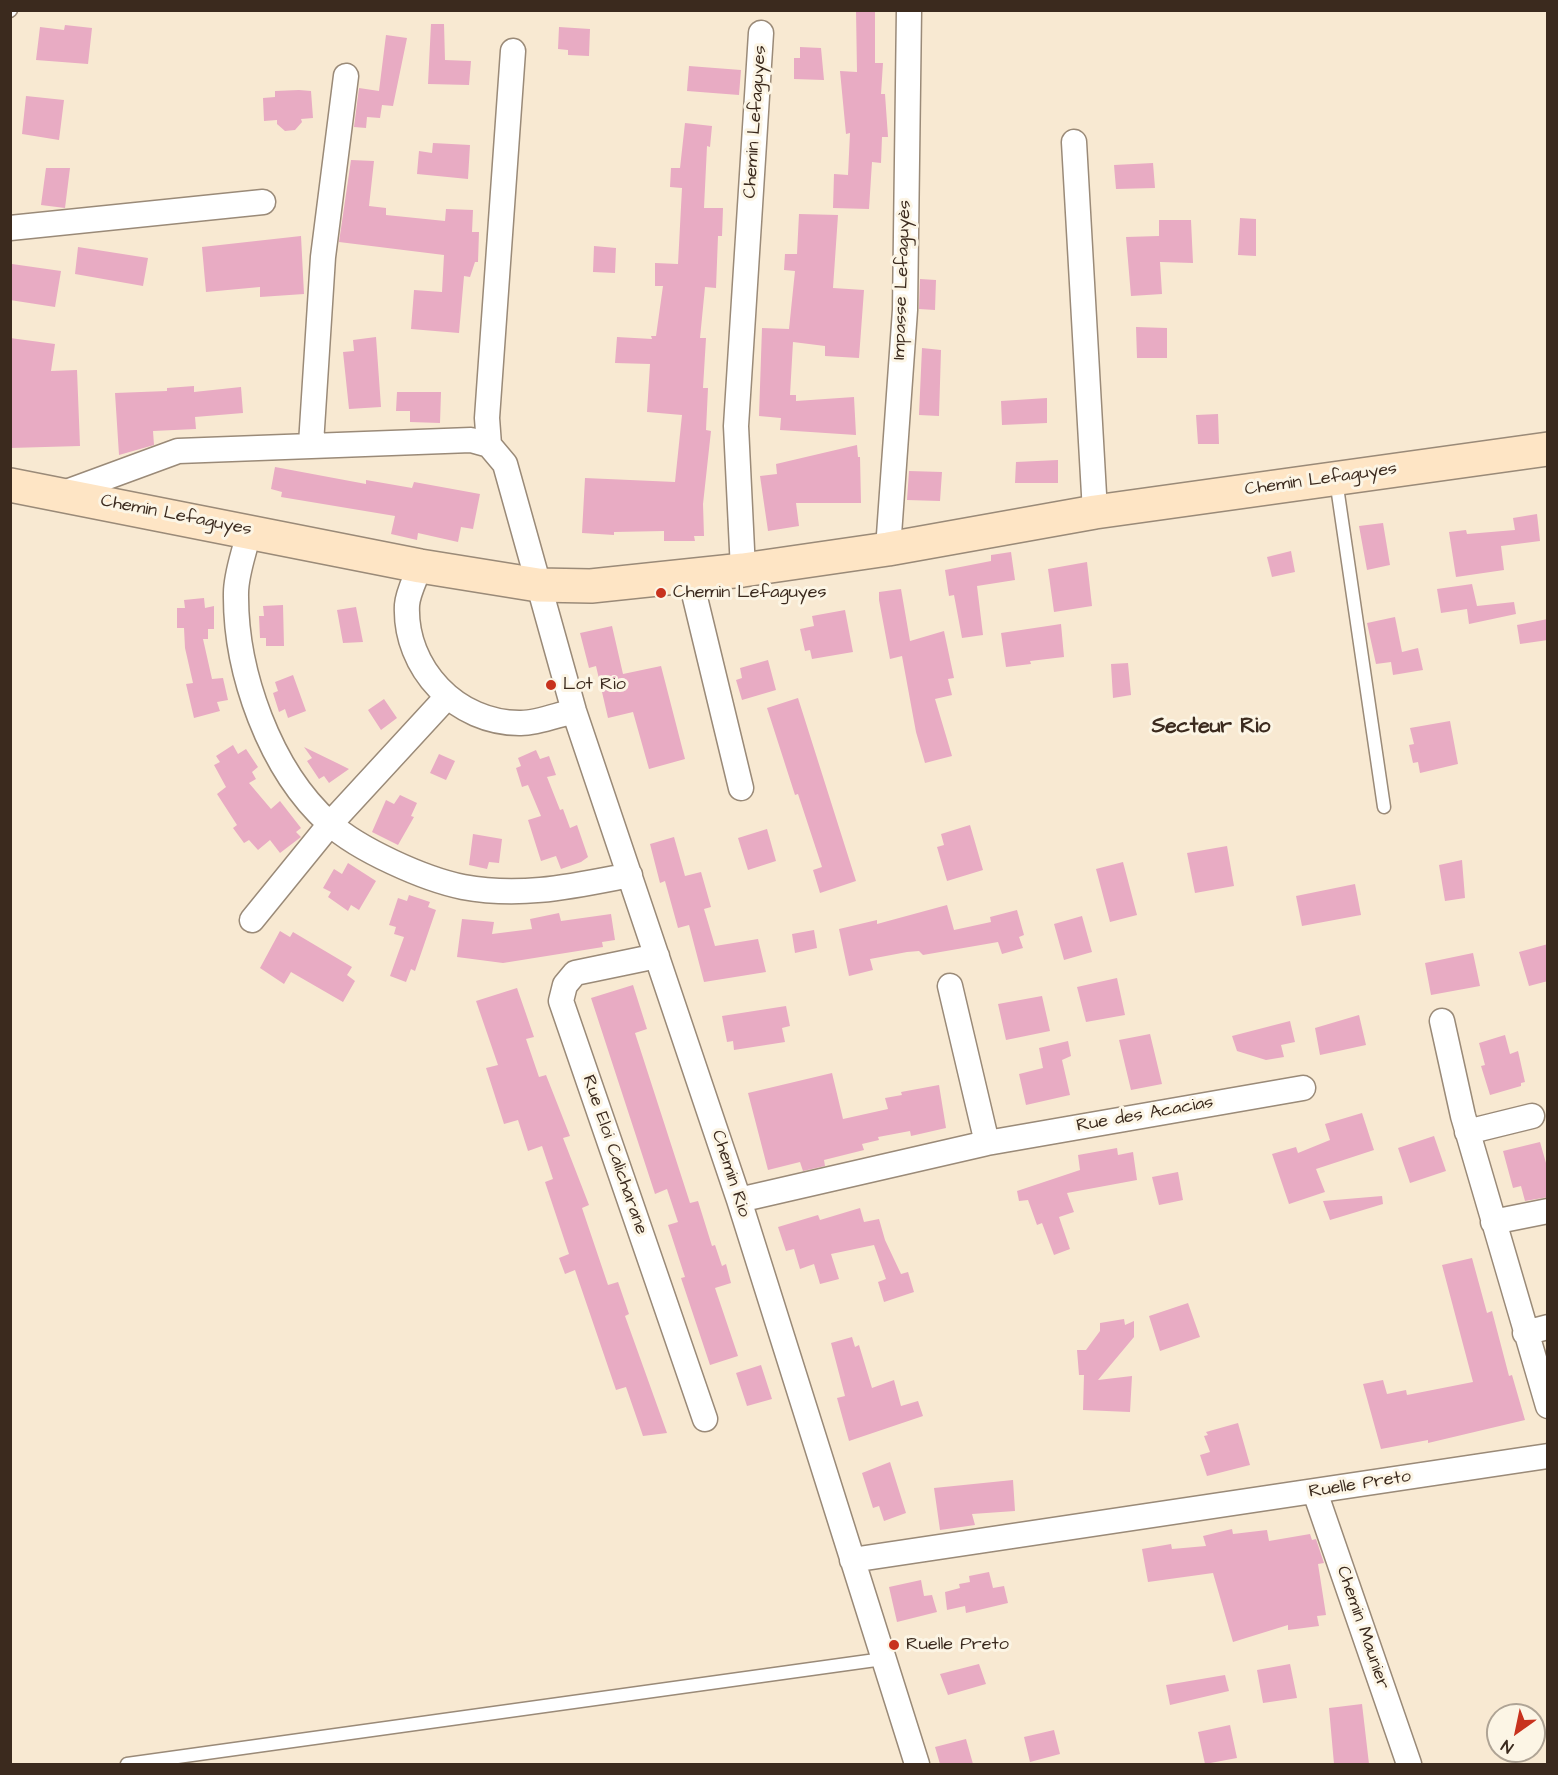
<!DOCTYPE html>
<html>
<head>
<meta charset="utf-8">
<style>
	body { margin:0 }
	#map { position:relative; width:1558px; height:1775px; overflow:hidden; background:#f8e9d2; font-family:"Architects Daughter",sans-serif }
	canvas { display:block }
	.frame { position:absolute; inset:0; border:12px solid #3b2a1e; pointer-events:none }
	.north { position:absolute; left:1486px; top:1703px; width:60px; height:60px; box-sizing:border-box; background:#fcf5e5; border:2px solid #afa495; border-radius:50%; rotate:213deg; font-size:16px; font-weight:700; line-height:24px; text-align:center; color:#3b2a1e }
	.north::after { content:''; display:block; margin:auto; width:21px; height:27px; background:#c8321e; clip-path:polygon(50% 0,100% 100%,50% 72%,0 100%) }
</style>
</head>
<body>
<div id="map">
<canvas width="1558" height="1775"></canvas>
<div class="frame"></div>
<div class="north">N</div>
</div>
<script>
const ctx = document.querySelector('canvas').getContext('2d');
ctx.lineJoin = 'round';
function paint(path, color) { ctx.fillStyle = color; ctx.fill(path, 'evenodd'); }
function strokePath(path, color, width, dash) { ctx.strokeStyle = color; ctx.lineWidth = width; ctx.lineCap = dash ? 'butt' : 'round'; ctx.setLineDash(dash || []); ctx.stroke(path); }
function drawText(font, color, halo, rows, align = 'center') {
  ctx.font = font + ' "Architects Daughter",sans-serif'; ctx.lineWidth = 6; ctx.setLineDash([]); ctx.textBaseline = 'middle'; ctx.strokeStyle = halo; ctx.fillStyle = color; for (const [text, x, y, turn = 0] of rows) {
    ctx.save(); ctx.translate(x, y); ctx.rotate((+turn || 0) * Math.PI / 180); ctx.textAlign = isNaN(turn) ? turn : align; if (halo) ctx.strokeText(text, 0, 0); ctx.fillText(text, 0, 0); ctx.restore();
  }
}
const building = new Path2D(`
	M856 10H875V63H883L881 94H885L888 137H882L881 163 872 162 869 209 833 208 834 174 848 175 850 133 846 134 840 71 857 72Z
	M431 24H444L445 60 471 61 469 85 428 84Z
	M65 25 92 28 88 64 36 60 40 27 64 30Z
	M559 27 590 29 589 56 568 55V50L558 49Z
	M386 35 407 38 393 106 382 105 380 118 367 117 366 128 354 127 359 88 379 91Z
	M800 47 821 48 824 80 794 79V58H800Z
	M689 66 741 70 739 95 687 91Z
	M299 90 311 91 313 118 301 119 302 122 295 130 285 131 277 124V120L264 121 263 98 275 97V91Z
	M26 96 64 100 59 140 22 134Z
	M685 123 712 126 710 147 707 146 704 208H723L722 236H718L716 288 705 287 700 338H706L703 388H708L706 430 711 431 703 504 704 536H694L695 541H664V531L614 532V535L582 533 585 478 675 482 682 415 647 412 650 364 615 363 617 337 652 339 651 336H656L663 286H655V263L678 264 682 188 670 187 671 168H680Z
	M433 143 470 145 468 179 417 174 419 151 432 153Z
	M351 160 374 161 369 206 386 208V215L445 221 446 209 473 210 472 232H479L478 262H475L470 277 464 276 459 333 411 329 414 290 442 292 444 255 339 242Z
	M1153 163 1155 188 1116 189 1114 165Z
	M46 168H70L65 208 41 205Z
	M799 214 838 215 833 288 864 290 859 358 825 356V346L793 342 790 395H796V401L854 397 856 435 780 430 781 418 759 416 762 328 789 329 795 271 784 270 785 254H797Z
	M1240 218 1256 219V256L1238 255Z
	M1159 220H1191L1193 263 1160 262 1162 294 1131 296 1126 237 1159 236Z
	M301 236 304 294 260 297V287L206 292 202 247Z
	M594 246 616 248 615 273 593 272Z
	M78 247 148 258 143 286 75 274Z
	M12 264 61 271 55 307 10 300Z
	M920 279 936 280 935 310 919 309Z
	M1136 327 1167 328V358H1137Z
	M376 337 381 407 349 409 343 352 354 351 353 340Z
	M10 338 55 344 51 371 77 370 80 446 10 448Z
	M922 348 941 350 939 416 919 415Z
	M194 386V392L241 387 243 413 195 417 196 429 153 431 154 445 119 455 115 393 167 391V388Z
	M397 392H441L440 423 410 422V411H396Z
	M1047 398V423L1002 425 1001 401Z
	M1218 414 1219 444H1198L1196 415Z
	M857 445 858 457H860L861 503H796L799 526 768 531 760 476 777 474 776 464Z
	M1058 460V483H1015L1016 462Z
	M275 467 366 484V480L412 488 414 482 480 494 473 529 461 527 458 542 418 533 417 540 391 534 395 516 281 497 282 492 271 489Z
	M909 471 942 472 940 501 907 500Z
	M1537 514 1540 541 1501 546 1504 570 1456 577 1449 532 1466 530 1467 534 1515 530 1513 518Z
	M1383 523 1390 565 1367 570 1359 526Z
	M1291 551 1295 572 1272 577 1267 557Z
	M1011 552 1015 580 977 586 983 635 962 638 954 595 949 596 945 570 991 561V555Z
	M1087 562 1092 606 1054 612 1048 569Z
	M1472 584 1477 606 1514 602 1516 614 1469 624 1467 609 1441 613 1437 589Z
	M901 589 910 641 944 631 954 678 948 679 952 695 935 699 952 756 925 763 916 732 902 656 890 659 879 600V592Z
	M204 598 205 608 214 606V629H208V639H203L212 679 223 678 228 700 217 702 220 711 194 718 186 684 193 683 185 648 184 628H177V608H185L184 600Z
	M283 605 284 646H266V638H260L259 616H264L263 606Z
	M356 607 363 642 343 643 337 610Z
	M845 610 853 652 812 659 810 650 805 651 800 629 814 626 812 616Z
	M1395 617 1402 652 1418 648 1423 670 1393 675 1391 662 1376 664 1367 623Z
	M1548 619V640L1520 644 1517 625Z
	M1061 624 1064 657 1030 661 1031 664 1006 667 1001 633Z
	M612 626 623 674 661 666 685 759 649 769 633 712 608 718 596 666 589 668 580 633Z
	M768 660 776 690 742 700 736 680 742 678 740 668Z
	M1128 663 1131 695 1113 698 1111 664Z
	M293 675 306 711 288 718 285 709 279 712 273 693 278 691 275 682Z
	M798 698 856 881 820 893 813 870 822 867 798 794 795 795 767 708Z
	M384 699 397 718 381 730 368 710Z
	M1450 721 1458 764 1420 773 1418 762 1413 763 1409 745 1414 744 1410 728Z
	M233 745 238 754 246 749 258 767 252 772 256 779 249 783 271 809 280 801 301 828 296 832 301 837 280 853 270 840 258 850 249 840 244 843 233 828 237 825 217 794 226 787 214 765 220 762 216 756Z
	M304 747 339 764 349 769 329 783 324 776 319 779 307 761 312 758Z
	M536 750 540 759 549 756 556 775 547 777 560 810 563 809 570 828 577 825 588 857 581 862 561 869 556 856 541 861 528 820 541 816 528 785 522 787 516 768 521 766 518 758Z
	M439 754 455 761 446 780 430 773Z
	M400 795 417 803 411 816 414 817 398 845 372 832 386 800 394 804Z
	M970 825 983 870 947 881 937 847 944 845 941 834Z
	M767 829 776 861 748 870 738 838Z
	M473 834 502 839 499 863 489 862 487 869 469 865Z
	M674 837 685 876 701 872 711 907 704 909 715 946 758 939 766 972 704 982 689 925 678 928 665 881 660 883 650 844Z
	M1227 846 1234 886 1195 893 1187 853Z
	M1462 860 1465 898 1445 901 1439 865Z
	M1123 862 1137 915 1110 922 1096 869Z
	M348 863 376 881 359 910 351 905 348 911 328 897 331 892 323 888 334 869 342 874Z
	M1355 884 1361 915 1302 926 1296 896Z
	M409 895 430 902 428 907 436 910 415 971 411 969 406 982 390 976 404 937 394 934 396 927 389 925 398 898 407 901Z
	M947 905 954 930 991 922 990 917 1017 910 1024 935 1019 937 1023 948 1002 954 998 942 923 955 919 951 907 952 870 959 873 970 849 976 839 929 877 920V924Z
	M559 913 561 921 611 914 615 940 602 942 603 947 503 963 457 957 462 919 494 922 492 934 532 929 530 919Z
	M1082 916 1092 952 1064 960 1054 924Z
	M814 930 817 948 795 953 792 934Z
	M280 931 290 937 293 932 352 967 347 975 355 981 343 1002 291 972 284 984 260 968Z
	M1548 944V981L1529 986 1519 952Z
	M1473 953 1480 986 1431 995 1425 963Z
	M1117 978 1125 1015 1086 1022 1077 987Z
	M633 985 647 1029 635 1033 690 1203 698 1201 712 1246 715 1245 722 1266 726 1264 731 1283 715 1288 738 1356 710 1365 681 1278 685 1277 668 1225 678 1222 667 1189 655 1194 591 998Z
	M517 988 534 1037 526 1039 539 1077 546 1075 570 1136 563 1138 589 1205 582 1208 608 1285 618 1282 629 1314 625 1316 667 1433 643 1436 626 1387 616 1390 575 1270 565 1274 559 1258 569 1254 545 1182 553 1179 542 1146 528 1151 518 1120 504 1124 486 1068 498 1065 476 1001Z
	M1042 996 1050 1031 1006 1040 998 1004Z
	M786 1006 790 1026 782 1028 785 1042 734 1050 733 1041 727 1042 722 1016Z
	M1359 1015 1366 1045 1320 1055 1315 1028Z
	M1290 1021 1295 1042 1281 1045 1284 1057 1266 1060 1237 1051 1232 1036Z
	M1150 1034 1162 1084 1131 1090 1119 1040Z
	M1505 1035 1510 1054 1518 1051 1525 1082 1521 1083V1086L1490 1095 1481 1066 1485 1065 1479 1043Z
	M1068 1041 1071 1056 1062 1060 1070 1095 1026 1105 1019 1074 1043 1068 1039 1048Z
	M832 1073 843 1119 888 1109 885 1098 902 1095 901 1092 939 1085 946 1128 911 1136 910 1131 878 1137 879 1140 862 1144 864 1150 824 1160 825 1166 803 1171 800 1162 768 1170 748 1093Z
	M1362 1113 1374 1150 1316 1169 1325 1192 1289 1204 1272 1154 1296 1147 1298 1153 1330 1140 1325 1124Z
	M1434 1136 1446 1171 1410 1183 1398 1148Z
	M1540 1142 1548 1170V1197L1525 1201 1521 1186 1513 1188 1503 1151Z
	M1117 1148 1118 1155 1133 1152 1137 1180 1067 1193 1074 1212 1059 1217 1070 1249 1054 1255 1042 1223 1037 1225 1028 1200 1019 1201 1017 1191 1080 1170 1078 1155Z
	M1178 1172 1183 1200 1159 1205 1152 1177Z
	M1382 1196 1383 1204 1330 1220 1323 1201Z
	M860 1208 864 1222 879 1219 885 1240 901 1274 908 1272 914 1292 884 1302 878 1282 886 1279 874 1245 831 1254 839 1279 820 1284 814 1264 800 1269 794 1249 786 1251 778 1227 818 1215 820 1220Z
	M1472 1258 1487 1313 1492 1311 1509 1376 1512 1375 1525 1420 1428 1443V1440L1381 1449 1363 1384 1383 1380 1387 1394 1406 1390 1407 1395 1473 1382 1442 1265Z
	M1188 1303 1200 1337 1160 1351 1149 1316Z
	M1124 1319 1125 1325 1134 1321V1337L1098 1380 1132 1376 1130 1412 1083 1410 1084 1375H1079L1077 1350H1086L1100 1331V1323Z
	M852 1337 855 1347 859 1345 872 1388 894 1380 901 1406 918 1401 923 1416 849 1441 837 1398 845 1396 831 1343Z
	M761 1365 772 1399 747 1406 736 1373Z
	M1238 1423 1250 1465 1207 1476 1200 1455 1210 1452 1204 1436 1208 1435 1206 1432Z
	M890 1462 906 1513 884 1521 879 1506 873 1508 862 1473Z
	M1013 1480 1015 1511 972 1514 975 1525 940 1530 934 1488Z
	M1232 1529 1233 1534 1267 1530 1269 1541 1310 1534 1312 1540 1316 1539 1324 1563 1318 1564 1326 1615 1317 1616 1319 1626 1288 1630V1625L1233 1642 1213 1573 1148 1582 1142 1549 1171 1544 1172 1549 1206 1546 1203 1536Z
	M989 1572 993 1588 1004 1586 1008 1603 966 1613 965 1606 947 1610 945 1592 960 1588 959 1584 970 1582 969 1576Z
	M921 1580 924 1596 932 1595 937 1612 897 1622 889 1587Z
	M979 1664 986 1684 948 1695 940 1674Z
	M1290 1664 1297 1698 1263 1703 1257 1670Z
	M1225 1675 1229 1691 1170 1705 1166 1685Z
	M1362 1704 1369 1764H1334L1329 1708Z
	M1230 1725 1237 1758 1205 1764 1198 1732Z
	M1054 1730 1060 1754 1030 1762 1024 1737Z
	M966 1739 973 1764H940L935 1747Z`);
const service = new Path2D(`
	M10 11 11 10
	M1336 480 1384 807
	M127 1764 883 1659`);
const minor = new Path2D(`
	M1074 142 1095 512
	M10 228 263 202
	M311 444 323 257 346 76
	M489 445 487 418 513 51
	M61 494 178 451 471 440 489 445 505 464 574 711 739 1200 917 1764
	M249 531C245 551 236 573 236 593 235 672 270 770 329 823 359 850 424 879 463 887 522 898 573 886 630 875
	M888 549 905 310 909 10
	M420 566C416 578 408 592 407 605 404 668 457 724 521 723 538 723 557 715 574 711
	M743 570 736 426 761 33
	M690 577 741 788
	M252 920 330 824 446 698
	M657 956 575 973 565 985 561 1001 705 1419
	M950 986 987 1143
	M1442 1021 1463 1116 1548 1406
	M1467 1132 1532 1116
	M739 1200 987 1143 1303 1088
	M1493 1222 1548 1211
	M1525 1333 1548 1327
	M1315 1492 1409 1764
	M852 1560 1548 1456`);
const secondary = new Path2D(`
	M10 485 420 566 538 585 591 586 743 570 888 549 1095 512 1548 449`);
const markers = [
	[661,593,6,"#c8321e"],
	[551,685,6,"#c8321e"],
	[894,1645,6,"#c8321e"]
];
const streetNames = [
	["Chemin Lefaguyes",756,122,-86],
	["Impasse Lefaguyès",903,280,-88],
	["Chemin Lefaguyes",1321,480,-8],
	["Chemin Lefaguyes",176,516,11],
	["Rue des Acacias",1145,1115,-10],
	["Rue Eloi Calicharane",614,1155,71],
	["Chemin Rio",730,1174,72],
	["Ruelle Preto",1360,1485,-9],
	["Chemin Maunier",1362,1628,71]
];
const poiNames = [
	["Chemin Lefaguyes",673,593],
	["Lot Rio",563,685],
	["Ruelle Preto",906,1645]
];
const quarterNames = [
	["Secteur Rio",1211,728]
];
paint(building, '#e8abc3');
strokePath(service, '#9a8a78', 15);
strokePath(minor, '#9a8a78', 27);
strokePath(secondary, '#9a8a78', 36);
strokePath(service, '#fff', 12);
strokePath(minor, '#fff', 24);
strokePath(secondary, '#fee5c5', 33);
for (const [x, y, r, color] of markers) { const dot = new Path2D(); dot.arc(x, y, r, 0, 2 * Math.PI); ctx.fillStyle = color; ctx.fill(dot); strokePath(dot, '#fcf5e5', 2); }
drawText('18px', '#3b2a1e', '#fcf5e5', streetNames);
drawText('18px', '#3b2a1e', '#fcf5e5', poiNames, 'left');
drawText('bold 21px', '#3b2a1e', '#fcf5e5', quarterNames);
</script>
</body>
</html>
